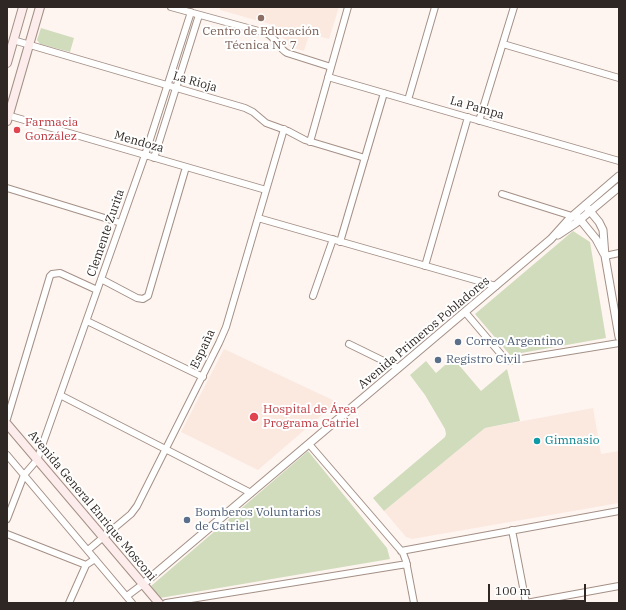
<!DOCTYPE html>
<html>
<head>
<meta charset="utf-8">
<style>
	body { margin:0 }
	#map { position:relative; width:626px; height:610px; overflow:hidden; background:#fef5f1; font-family:"IBM Plex Serif",serif }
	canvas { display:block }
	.frame { position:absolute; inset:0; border:8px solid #2f2723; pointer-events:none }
	.scale { position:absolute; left:488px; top:584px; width:98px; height:18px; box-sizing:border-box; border:2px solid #2f2723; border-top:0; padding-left:5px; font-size:12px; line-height:14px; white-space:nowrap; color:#2f2723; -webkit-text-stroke:3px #fff; paint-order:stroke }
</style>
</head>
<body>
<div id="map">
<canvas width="626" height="610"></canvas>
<div class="frame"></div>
<div class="scale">100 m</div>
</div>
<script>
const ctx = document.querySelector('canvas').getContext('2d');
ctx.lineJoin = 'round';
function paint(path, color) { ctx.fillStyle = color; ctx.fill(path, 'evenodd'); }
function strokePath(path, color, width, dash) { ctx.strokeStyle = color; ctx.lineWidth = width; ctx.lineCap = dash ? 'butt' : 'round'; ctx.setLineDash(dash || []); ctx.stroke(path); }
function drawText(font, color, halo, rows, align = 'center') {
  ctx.font = font + ' "IBM Plex Serif",serif'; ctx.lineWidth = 4; ctx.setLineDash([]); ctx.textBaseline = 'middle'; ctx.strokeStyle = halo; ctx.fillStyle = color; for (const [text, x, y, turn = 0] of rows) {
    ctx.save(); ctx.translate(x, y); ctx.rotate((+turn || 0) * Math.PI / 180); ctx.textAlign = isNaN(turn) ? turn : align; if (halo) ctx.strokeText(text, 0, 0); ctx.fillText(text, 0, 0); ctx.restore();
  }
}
const built = new Path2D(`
	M220 7H339L329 39 313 35 308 38 304 51 290 47 273 25 220 10Z
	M224 349 337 402 258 470 181 432Z
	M593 408 601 454 619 451V503L412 539 406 537 384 511 485 428Z`);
const green = new Path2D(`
	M41 28 74 38 70 52 40 44 37 40Z
	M573 231 590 242 606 338 510 355 475 314Z
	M453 358 481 391 507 369 520 421 485 428 384 511 373 498 445 437 446 434 445 429 425 395 410 375 426 361 436 373Z
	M308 451 387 548 390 559 160 598 151 586Z`);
const minor = new Path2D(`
	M171 7 266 33C276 37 278 48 287 53L331 67
	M13 40 245 108 253 112 266 123 288 131 305 140 365 158
	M503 44 619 78
	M328 77 619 161
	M408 100 435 7
	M7 115 266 190
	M479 121 514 7
	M310 142 348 7
	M154 158 199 15
	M7 188 121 223
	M502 194 575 217
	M258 218 496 286
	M340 242 384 93
	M605 256 619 253
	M425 266 468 117
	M101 279 137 298 143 299 148 296 186 167
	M313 296 333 239
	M465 312 505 359 509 361 619 343
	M87 321 203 377
	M349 344 398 368
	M60 395 251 493
	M7 419 50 276 52 274 60 273 97 290
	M309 444 403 553 406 561 414 603
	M7 455 132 603
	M7 519 24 475 37 460 145 155 191 12
	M512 530 526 603
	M7 534 86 565
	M88 550 131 514 137 506 219 343 226 327 284 129
	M401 551 619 511
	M127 596 143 584
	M69 603 86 565 95 559
	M166 603 407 564
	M526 603 619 586`);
const tertiary = new Path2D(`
	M585 205 599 222 603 230 605 256 619 337
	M578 217 596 239 604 254
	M558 235 576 223 619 187
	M143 584 551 239 569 219 619 176`);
const secondary = new Path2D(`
	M7 63 23 7
	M7 121 40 7
	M7 424 159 603`);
const markers = [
	[261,18,4,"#8d6e63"],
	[17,130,4,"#e0444e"],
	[458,342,4,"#5c6f8a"],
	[438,360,4,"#5c6f8a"],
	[254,417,5,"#e0444e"],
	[537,441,4,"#0f9aa8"],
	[187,520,4,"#5c6f8a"]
];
const educationNames = [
	["Centro de Educación",261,32],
	["Técnica N° 7",261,46]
];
const streetNames = [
	["La Rioja",195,82,16],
	["La Pampa",477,108,16],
	["Mendoza",139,142,16],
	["Clemente Zurita",106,233,-71],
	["Avenida Primeros Pobladores",424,333,-40],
	["España",203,349,-65],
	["Avenida General Enrique Mosconi",92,506,50]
];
const healthNames = [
	["Farmacia",25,123],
	["González",25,137],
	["Hospital de Área",263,410],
	["Programa Catriel",263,424]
];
const serviceNames = [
	["Correo Argentino",466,342],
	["Registro Civil",446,360],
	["Bomberos Voluntarios",195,513],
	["de Catriel",195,527]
];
const cultureNames = [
	["Gimnasio",545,441]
];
paint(built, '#fbe9e0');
paint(green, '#d1dcbc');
strokePath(minor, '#a49086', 8);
strokePath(tertiary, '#a49086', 9);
strokePath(secondary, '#a49086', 10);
strokePath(minor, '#fff', 6);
strokePath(tertiary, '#fff', 7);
strokePath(secondary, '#fceceb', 8);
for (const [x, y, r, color] of markers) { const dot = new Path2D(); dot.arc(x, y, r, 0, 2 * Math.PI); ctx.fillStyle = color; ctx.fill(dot); strokePath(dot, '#fff', 1.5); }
drawText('12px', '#785e54', '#fff', educationNames);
drawText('12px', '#2f2723', '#fff', streetNames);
drawText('12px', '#be3a42', '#fff', healthNames, 'left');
drawText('12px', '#4e5e75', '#fff', serviceNames, 'left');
drawText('12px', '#0d838f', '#fff', cultureNames, 'left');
</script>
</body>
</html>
